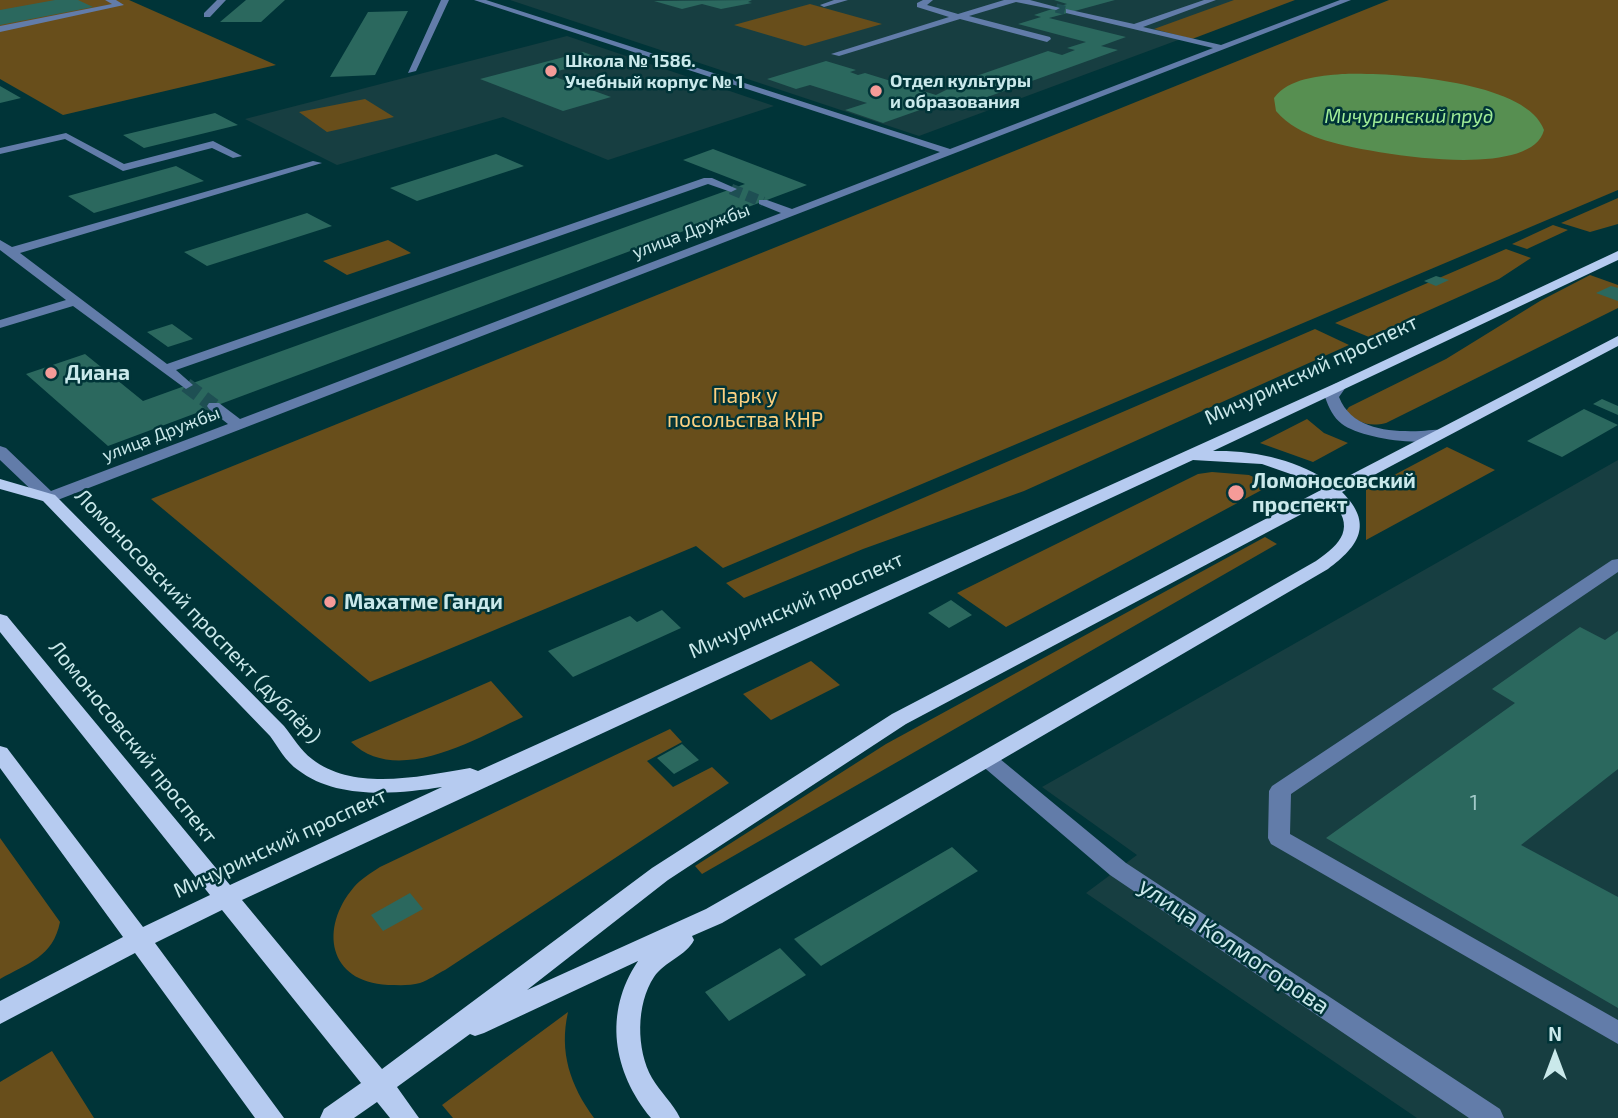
<!DOCTYPE html>
<html>
<head>
<meta charset="utf-8">
<style>
	body { margin:0 }
	#map { position:relative; width:1618px; height:1118px; overflow:hidden; background:#003438; font-family:"Exo 2",sans-serif }
	canvas { display:block }
	.north { position:absolute; left:1520px; top:1020px; width:70px; height:70px; -webkit-text-stroke:5px #003438; paint-order:stroke; rotate:0deg; font-size:19px; font-weight:700; line-height:28px; text-align:center; color:#cae9eb }
	.north::after { content:''; display:block; margin:auto; width:24px; height:32px; background:#cae9eb; clip-path:polygon(50% 0,100% 100%,50% 72%,0 100%) }
</style>
</head>
<body>
<div id="map">
<canvas width="1618" height="1118"></canvas>
<div class="north">N</div>
</div>
<script>
const ctx = document.querySelector('canvas').getContext('2d');
ctx.lineJoin = 'round';
function paint(path, color) { ctx.fillStyle = color; ctx.fill(path, 'evenodd'); }
function strokePath(path, color, width, dash) { ctx.strokeStyle = color; ctx.lineWidth = width; ctx.lineCap = dash ? 'butt' : 'round'; ctx.setLineDash(dash || []); ctx.stroke(path); }
function drawText(font, color, halo, rows, align = 'center') {
  ctx.font = font + ' "Exo 2",sans-serif'; ctx.lineWidth = 5; ctx.setLineDash([]); ctx.textBaseline = 'middle'; ctx.strokeStyle = halo; ctx.fillStyle = color; for (const [text, x, y, turn = 0] of rows) {
    ctx.save(); ctx.translate(x, y); ctx.rotate((+turn || 0) * Math.PI / 180); ctx.textAlign = isNaN(turn) ? turn : align; if (halo) ctx.strokeText(text, 0, 0); ctx.fillText(text, 0, 0); ctx.restore();
  }
}
const built = new Path2D(`
	M510 0H1286L919 136Z
	M567 36 774 106 608 160 503 117 337 165 245 119Z
	M1618 460V1118H1417L1086 893 1137 855 1042 787Z`);
const green = new Path2D(`
	M0 0H129L276 65 63 115 0 79Z
	M1234 0H1295L1192 39 1154 29Z
	M1389 0H1618V190L723 568 696 546 370 682 151 499Z
	M810 4 882 24 805 46 734 25Z
	M365 99 394 117 327 132 299 112Z
	M1618 198V224L1590 232 1561 223Z
	M1553 225 1568 230 1527 249 1512 244Z
	M388 240 411 253 347 275 323 261Z
	M1506 249 1531 258 1499 279 1369 337 1335 323Z
	M1590 275 1618 285V308L1386 423C1369 427 1358 423 1346 411L1349 407 1446 359 1540 301Z
	M1315 329 1349 345 1024 491 863 549 744 598 726 583Z
	M1307 419 1324 433 1348 443 1313 462 1260 443Z
	M1447 447 1495 470 1366 540V490Z
	M1212 472 1249 475 1271 485 1006 627 957 593 1198 474Z
	M1265 537 1277 544 702 874 695 866 886 744Z
	M811 661 840 685 771 720 743 694Z
	M491 681 523 717C477 738 397 787 351 742Z
	M670 729 682 742 647 761 673 787 712 767 729 783 445 970C437 974 429 980 420 983 410 986 398 985 388 985 328 982 319 928 354 887 361 879 371 873 380 867Z
	M0 838 60 922C53 957 28 963 0 979Z
	M568 1012C559 1052 570 1085 594 1118H453L442 1105Z
	M52 1051 94 1118H0V1082Z`);
const water = new Path2D(`
	M1342 74C1387 72 1527 80 1544 130 1531 183 1359 152 1321 139 1304 133 1288 125 1276 111L1274 98C1289 78 1319 76 1342 74Z`);
const building = new Path2D(`
	M55 0H78L93 7 0 25V10Z
	M246 0H285L261 22H220Z
	M752 0 748 2 752 3 721 9 702 4 682 9 654 1Z
	M1054 0H1115L1049 18 1126 37 1101 46 1118 50 968 104 951 99 883 123 845 110 867 103 810 85 796 89 767 79 826 61 856 70 850 72 858 75 865 73 936 95 952 87 961 90 976 85 962 81 1048 51 1062 55 1075 50 1067 48 1086 42 1018 24 1041 17 1034 15 1067 4Z
	M408 11 375 75 330 77 368 12Z
	M583 52 602 59 547 74 611 97 563 111 480 79Z
	M0 86 21 98 0 103Z
	M215 113 238 125 144 148 123 135Z
	M713 149 807 185 108 446 26 374 85 354 143 401 745 184 683 160Z
	M496 154 524 166 417 201 390 188Z
	M176 166 204 181 94 213 68 196Z
	M307 213 332 226 207 266 184 252Z
	M1436 276 1449 280 1436 286 1424 281Z
	M1611 286 1618 288V301L1596 293Z
	M172 324 193 339 168 347 147 332Z
	M1602 399 1618 406V415L1593 404Z
	M1584 409 1618 425 1562 457 1527 441Z
	M951 600 972 615 949 628 928 613Z
	M662 610 681 628 573 677 548 651 630 616 637 622Z
	M1580 627 1605 640 1618 631V769L1521 845 1618 897V1008L1326 838 1515 703 1492 689Z
	M682 744 699 760 674 774 657 758Z
	M952 847 978 871 821 966 794 939Z
	M410 893 423 909 383 931 371 915Z
	M780 948 806 975 729 1021 705 992Z`);
const minorTunnelFar2 = new Path2D(`
	M1056 8 1069 11`);
const minorTunnelFar1 = new Path2D(`
	M731 189 763 202`);
const minorTunnel = new Path2D(`
	M186 385 214 406`);
const minor = new Path2D(`
	M105 0H116L124 5 0 32V26L112 4Z
	M217 0H226L210 17H204V13Z
	M441 0H449L416 71 408 73Z
	M474 0H486L950 149 1213 48 1066 13V9L1134 24 1204 0H1216L1143 27 1221 45 1340 0H1351L55 501H43L0 460V446L6 448 51 491 228 424 209 409 207 406 209 403H219L240 419 781 213 759 204V200H767L792 209 940 152Z
	M834 0H848L824 7 820 5Z
	M923 0H933L927 5 958 14 1004 0H1030L1060 8 1056 10 1016 2 969 16 1050 37 1051 39 1047 42 960 19 839 56 831 54 949 17 917 7V3Z
	M66 133 124 164 213 141 242 156 233 158 212 148 123 171 65 139 0 154V148Z
	M313 161 322 163 20 253 167 364 704 178H712L737 189 731 192 708 184 176 370 193 385 186 389 73 306 0 328V320L66 300 0 250V240L12 247Z
	M1339 383 1346 387 1339 397C1352 430 1390 432 1421 431 1431 431 1440 427 1448 434 1431 450 1360 438 1342 424 1333 417 1329 408 1325 397L1334 384Z
	M1618 559V572L1291 794 1290 834 1618 1020V1044L1271 844 1268 838 1269 791 1272 786 1612 560Z
	M987 752 994 754 1126 863 1500 1109 1504 1118H1469L1110 875 980 764 977 759 980 754Z`);
const major = new Path2D(`
	M1618 251V260L1213 451C1255 450 1298 460 1333 484L1618 336V346L1342 492C1374 524 1359 546 1328 569L722 923 692 936 694 940C686 956 665 961 654 977 636 1004 636 1050 652 1078 660 1092 673 1103 680 1118H651C613 1072 603 1013 638 961L484 1033 475 1036 470 1034 397 1087 419 1118H390L377 1102 354 1118H320L324 1109 361 1083 222 910 155 943 284 1118H255L135 953 0 1024V1001L123 937 0 768V746L7 748 143 927 210 895 0 632V614L7 616 230 885 442 787C397 794 337 800 298 770 286 762 278 747 270 736L43 501 0 489V479L55 495 284 726C293 737 301 751 312 759 354 792 423 776 470 768L478 771 1334 384ZM1193 460 1262 464 1302 478 1321 490 892 714 652 868 382 1069 242 900ZM1330 499C1357 527 1341 544 1316 561L706 909 527 990 668 880 906 724Z`);
const markers = [
	[551,71,7,"#f59b98"],
	[876,91,7,"#f59b98"],
	[51,373,7,"#f59b98"],
	[1236,493,9,"#f59b98"],
	[330,602,7,"#f59b98"]
];
const farPoinames = [
	["Школа № 1586.",565,61],
	["Учебный корпус № 1",565,82],
	["Отдел культуры",890,81],
	["и образования",890,102]
];
const farStreetnames = [
	["улица Дружбы",691,231,-21],
	["улица Дружбы",161,434,-21]
];
const farWaternames = [
	["Мичуринский пруд",1409,117]
];
const streetNames = [
	["Мичуринский проспект",1311,370,-25],
	["Мичуринский проспект",796,605,-24],
	["Ломоносовский проспект (дублёр)",198,616,46],
	["Ломоносовский проспект",133,742,51],
	["Мичуринский проспект",280,843,-25]
];
const poiNames = [
	["Диана",65,373],
	["Ломоносовский",1252,481],
	["проспект",1252,505],
	["Махатме Ганди",344,602]
];
const parkNames = [
	["Парк у",745,396],
	["посольства КНР",745,420]
];
const nearNumbernames = [
	["1",1474,803]
];
const nearStreetnames = [
	["улица Колмогорова",1234,946,34]
];
paint(built, '#173e41');
paint(green, '#684e1b');
paint(water, '#578f51');
paint(building, '#2b685e');
strokePath(minorTunnelFar2, '#1e4f53', 9, [9, 4.5]);
strokePath(minorTunnelFar1, '#1e4f53', 11, [11, 6]);
strokePath(minorTunnel, '#1e4f53', 15, [15, 7]);
paint(minor, '#627ca9');
paint(major, '#b6cbf0');
for (const [x, y, r, color] of markers) { const dot = new Path2D(); dot.arc(x, y, r, 0, 2 * Math.PI); ctx.fillStyle = color; ctx.fill(dot); strokePath(dot, '#003438', 2.5); }
drawText('bold 18px', '#cae9eb', '#003438', farPoinames, 'left');
drawText('18px', '#cae9eb', '#003438', farStreetnames);
drawText('italic 19px', '#a1ee98', '#003438', farWaternames);
drawText('21px', '#cae9eb', '#003438', streetNames);
drawText('bold 21px', '#cae9eb', '#003438', poiNames, 'left');
drawText('21px', '#fcd080', '#003438', parkNames);
drawText('21px', '#a2c9c8', null, nearNumbernames);
drawText('24px', '#cae9eb', '#003438', nearStreetnames);
</script>
</body>
</html>
